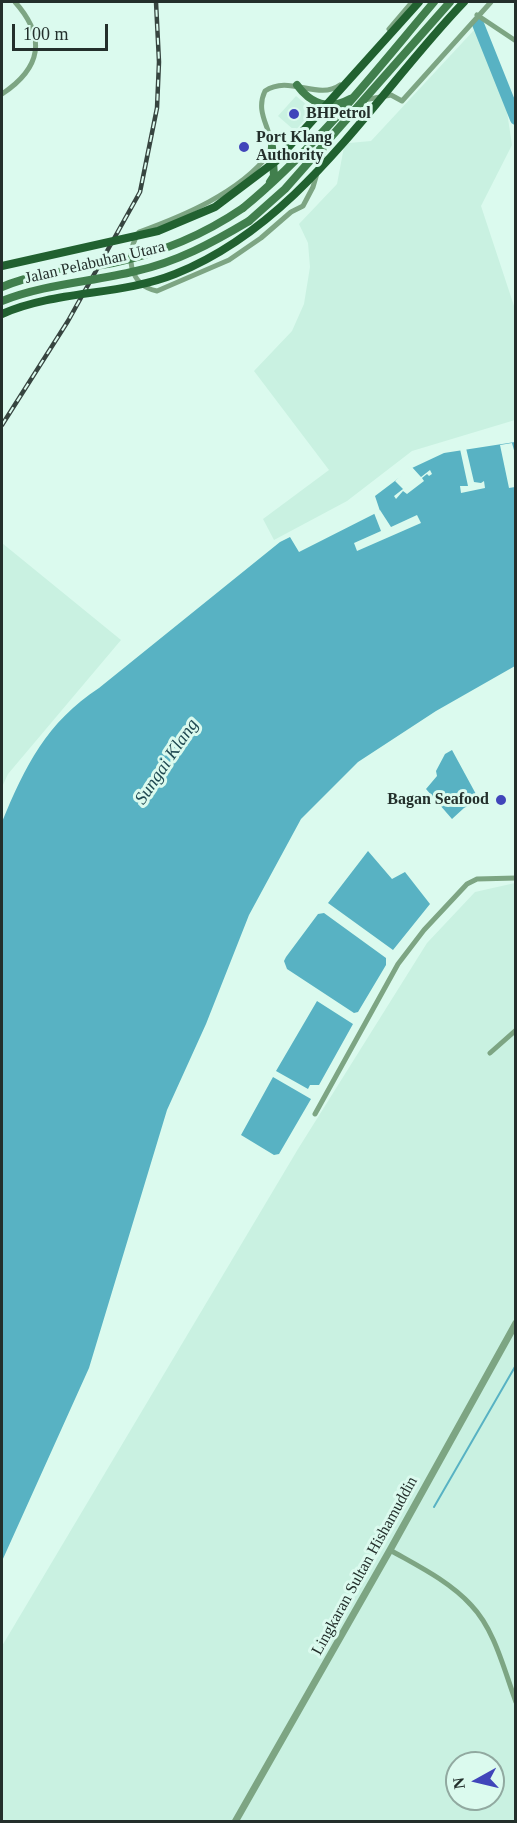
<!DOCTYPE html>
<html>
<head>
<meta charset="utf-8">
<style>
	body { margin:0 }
	#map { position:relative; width:517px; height:1823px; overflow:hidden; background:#dbfaee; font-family:"Times New Roman",serif }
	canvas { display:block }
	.frame { position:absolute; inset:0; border:3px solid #232f2b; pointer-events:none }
	.north { position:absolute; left:445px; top:1751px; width:60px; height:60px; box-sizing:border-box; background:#dbfaee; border:2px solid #91a9a0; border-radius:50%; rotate:262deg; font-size:16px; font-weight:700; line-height:24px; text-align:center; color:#232f2b }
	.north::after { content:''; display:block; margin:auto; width:21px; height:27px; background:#4045ba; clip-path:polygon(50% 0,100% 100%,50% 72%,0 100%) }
	.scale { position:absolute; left:12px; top:24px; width:96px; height:27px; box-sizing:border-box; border:3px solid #232f2b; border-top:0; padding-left:8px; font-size:18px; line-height:21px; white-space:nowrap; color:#232f2b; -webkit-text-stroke:4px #dbfaee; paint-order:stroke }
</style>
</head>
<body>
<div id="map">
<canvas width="517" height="1823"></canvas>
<div class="frame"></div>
<div class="north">N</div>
<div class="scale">100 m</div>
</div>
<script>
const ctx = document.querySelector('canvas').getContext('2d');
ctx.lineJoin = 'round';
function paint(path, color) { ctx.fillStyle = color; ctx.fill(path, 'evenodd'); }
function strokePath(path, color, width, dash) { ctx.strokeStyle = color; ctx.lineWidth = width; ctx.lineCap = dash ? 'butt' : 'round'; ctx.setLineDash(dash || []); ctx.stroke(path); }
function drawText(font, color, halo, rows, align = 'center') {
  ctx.font = font + ' "Times New Roman",serif'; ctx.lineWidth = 6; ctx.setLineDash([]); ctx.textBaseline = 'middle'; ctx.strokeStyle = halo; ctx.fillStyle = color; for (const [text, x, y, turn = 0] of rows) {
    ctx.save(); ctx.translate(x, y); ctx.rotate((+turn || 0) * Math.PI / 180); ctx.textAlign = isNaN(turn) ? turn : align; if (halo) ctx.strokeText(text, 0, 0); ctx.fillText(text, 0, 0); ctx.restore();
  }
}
const built = new Path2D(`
	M475 29 507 112 512 145 481 206 515 309V420L412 451 347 501 274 540 263 519 329 470 254 371 292 331 304 304 310 267 308 243 299 224 337 184 344 147 349 143 371 141Z
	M296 96 313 110 295 131 278 116Z
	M2 543 121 640 8 774 2 787Z
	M515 883V1821L2 1822V1646L298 1149 427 943 475 892ZM457 1763H493V1799H457Z`);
const water = new Path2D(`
	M515 442V666L436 711 358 762 301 819 249 915 206 1024 167 1110 89 1368 2 1561V822C25 766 47 722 99 688L280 542 290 537 299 552 380 511 375 496 412 468 444 453Z
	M452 750 477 796V801L464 808 452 819 426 789 437 776 436 771 445 754Z
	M368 851 392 879 405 872 430 904 393 950 328 903Z
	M324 913 386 958V965L358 1012 354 1013 287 969 284 961 286 957 318 914Z
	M317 1001 353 1024 319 1085H310L308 1089 276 1071Z
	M273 1077 311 1099 279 1154 274 1155 241 1135Z`);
const pier = new Path2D(`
	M512 443 515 454V487L509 488 500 445Z
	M466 448 474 482 481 483 484 481 485 488 461 493 460 486H468L460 449Z
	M411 466 421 477 430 470 432 474 429 476 427 474 422 478 424 481 407 494 403 491 396 499 394 496 403 489 395 481Z
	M380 510 391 527 417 515 421 523 357 551 354 543 381 531 374 513Z`);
const stream = new Path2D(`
	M434 1507 516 1365`);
const river = new Path2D(`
	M478 24 516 119`);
const minor = new Path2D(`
	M477 15 516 41
	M389 29 412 2
	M2 94C41 68 47 38 15 2
	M364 100 391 95 402 101 491 2
	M325 146 313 187 303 206 291 212 261 238 229 260 157 291C128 285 125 254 139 232 183 216 239 193 269 154 277 132 253 116 265 91 289 74 318 101 340 85
	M490 1053 516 1030
	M315 1114 398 964 424 930 467 884 477 879 516 878
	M390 1550C418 1566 449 1581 471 1605 495 1630 504 1670 516 1702`);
const tertiary = new Path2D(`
	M235 1822 390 1550 516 1323`);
const secondary = new Path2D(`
	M297 85C310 103 328 111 350 99
	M270 182 274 176 272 147
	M243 208C315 149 374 73 434 2
	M249 221 285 189 450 2`);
const rail = new Path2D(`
	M2 425 68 321 140 192 157 108 159 62 156 2`);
const secondaryBridge = new Path2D(`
	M2 287C37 272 76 270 113 263 161 253 202 236 243 208
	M2 301C45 284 91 282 136 271 177 262 212 243 249 221`);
const primaryBridge = new Path2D(`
	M2 266 158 231 215 207 276 161 419 2
	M2 314C56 290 120 296 175 274 302 223 373 97 464 2`);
const markers = [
	[294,114,6,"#4045ba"],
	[244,147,6,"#4045ba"],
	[501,800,6,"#4045ba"]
];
const poiNames = [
	["BHPetrol",306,114],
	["Port Klang",256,138],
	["Authority",256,156],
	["Bagan Seafood",489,800,"right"]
];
const streetNames = [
	["Jalan Pelabuhan Utara",95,263,-13],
	["Lingkaran Sultan Hishamuddin",365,1566,-61]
];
const waterNames = [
	["Sungai Klang",167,762,-56]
];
paint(built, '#c9f1e1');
paint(water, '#58b2c3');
paint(pier, '#dbfaee');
strokePath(stream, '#58b2c3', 2);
strokePath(river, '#58b2c3', 12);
strokePath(minor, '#7da583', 5);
strokePath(tertiary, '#7da583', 7);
strokePath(secondary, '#417f4d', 8);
strokePath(rail, '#374540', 4.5);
strokePath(rail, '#dbfaee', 2, [7]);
strokePath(secondaryBridge, '#417f4d', 8);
strokePath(primaryBridge, '#216130', 8);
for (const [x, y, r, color] of markers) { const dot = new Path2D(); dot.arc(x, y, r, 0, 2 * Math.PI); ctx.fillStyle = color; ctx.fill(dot); strokePath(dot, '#dbfaee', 2); }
drawText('bold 16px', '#232f2b', '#dbfaee', poiNames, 'left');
drawText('16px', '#232f2b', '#dbfaee', streetNames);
drawText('italic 18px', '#214a52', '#dbfaee', waterNames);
</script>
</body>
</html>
